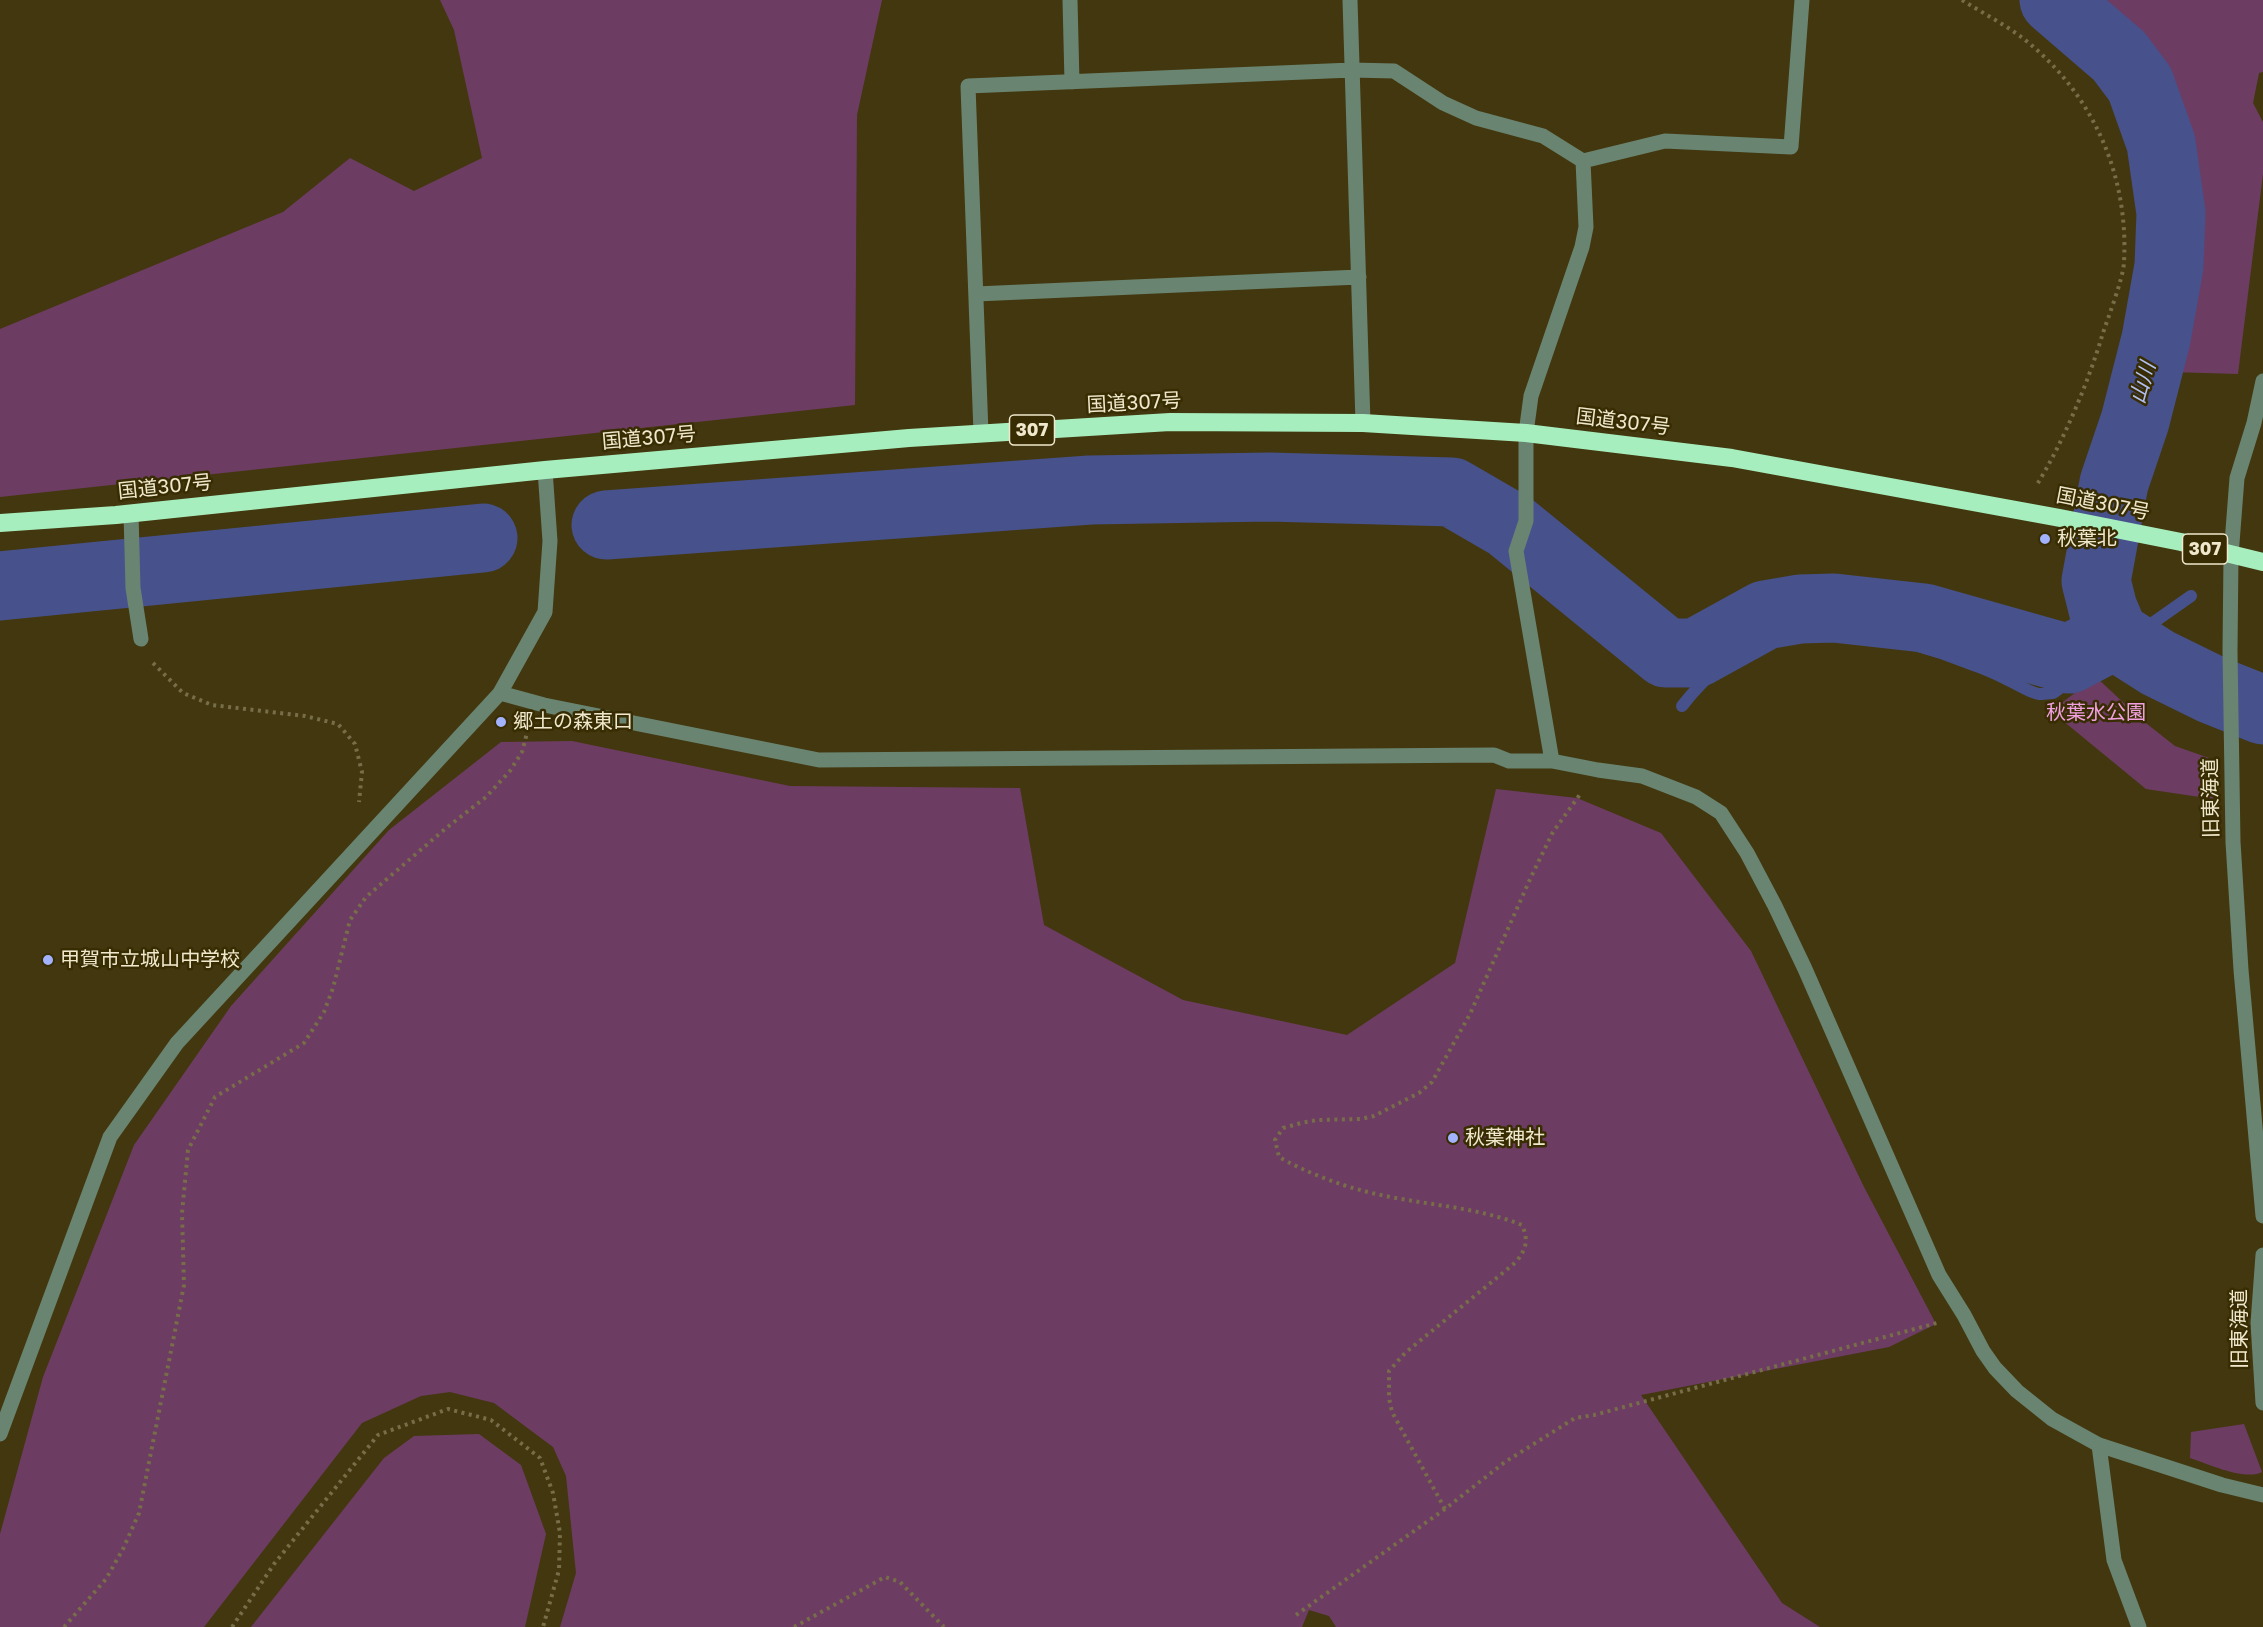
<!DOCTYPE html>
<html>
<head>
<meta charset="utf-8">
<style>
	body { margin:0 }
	canvas { display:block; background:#42370e }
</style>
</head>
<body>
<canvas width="2263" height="1627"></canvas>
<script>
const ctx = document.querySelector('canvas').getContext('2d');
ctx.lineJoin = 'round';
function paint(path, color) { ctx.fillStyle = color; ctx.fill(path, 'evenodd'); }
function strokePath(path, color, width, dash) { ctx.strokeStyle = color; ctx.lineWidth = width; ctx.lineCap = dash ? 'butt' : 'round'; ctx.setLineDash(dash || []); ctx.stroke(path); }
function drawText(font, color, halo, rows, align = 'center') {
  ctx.font = font + ' "Golos Text","Noto Sans JP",sans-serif'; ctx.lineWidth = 5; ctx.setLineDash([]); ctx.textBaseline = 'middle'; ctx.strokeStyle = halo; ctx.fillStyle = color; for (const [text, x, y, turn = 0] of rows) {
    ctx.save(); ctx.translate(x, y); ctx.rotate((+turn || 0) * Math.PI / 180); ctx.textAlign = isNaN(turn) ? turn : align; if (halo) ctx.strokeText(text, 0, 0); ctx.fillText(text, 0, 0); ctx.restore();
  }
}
const green = new Path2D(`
	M440 0H882L857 115 855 405 0 497V329L283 212 350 158 414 191 482 158 454 30Z
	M2086 0H2263V72L2259 73 2253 103 2263 122V174L2238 374 2172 372 2197 224 2182 155 2167 100 2129 45Z
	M2096 677 2142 720 2175 746 2209 758 2213 799 2146 789 2051 711Z
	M572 741 790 786 1020 788 1044 925 1183 1000 1347 1035 1455 963 1496 789 1577 798 1661 833 1751 951 1863 1185 1936 1324 1889 1347 1641 1395 1782 1603 1820 1627H1336L1329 1616 1309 1610 1302 1627H560L576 1573 566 1476 553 1447 494 1403 450 1392 421 1396 362 1423 204 1627H0V1534L43 1377 134 1145 231 1006 389 830 501 742Z
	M2244 1424 2262 1472C2245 1481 2208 1464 2190 1458L2191 1432Z
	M479 1434 521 1465 546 1534 525 1627H251L384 1458 414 1436Z`);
const stream = new Path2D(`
	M1682 706C1704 678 1730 654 1763 641 1822 618 1912 640 1968 663 1983 668 1997 674 2010 681 2019 685 2030 693 2039 694 2044 694 2049 693 2053 693L2191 596`);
const river = new Path2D(`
	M2054 0 2119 56 2140 84 2161 143 2171 213 2169 266 2156 339 2135 421 2114 483 2096 581 2103 609 2114 635 2158 663 2213 690 2263 710
	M606 525 1090 490 1269 487 1452 492 1509 525 1666 653H1696L1765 615 1800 609 1834 608 1924 618 2069 659 2114 635
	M0 586 483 538`);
const path = new Path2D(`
	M1962 0C1981 12 2002 23 2020 36 2091 90 2129 173 2124 262 2123 280 2108 317 2102 336 2088 383 2062 445 2036 486
	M153 663 183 693 212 705 305 716 338 724 355 744 362 772 359 802
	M1445 1509 1392 1412 1389 1398V1371L1405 1353 1516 1262C1526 1249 1529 1241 1522 1225 1472 1205 1416 1205 1364 1191 1339 1185 1301 1170 1279 1157L1275 1140 1283 1128 1301 1123 1317 1120 1361 1119 1374 1116 1419 1093 1432 1082 1470 1014 1531 877 1553 832 1581 793
	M1296 1615 1445 1509 1505 1462 1575 1418 1594 1415 1937 1323
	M64 1627 106 1579 123 1549 139 1513 184 1285 182 1213 188 1150 215 1097 304 1043 324 1012 333 988 350 920 366 897 445 829 486 797 510 771 522 752 528 729
	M232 1627 274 1564 378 1435 448 1409 491 1420 540 1458 553 1493 560 1533 559 1570 543 1627
	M794 1627 885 1577 900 1582 944 1627`);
const minor = new Path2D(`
	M1070 0 1072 82
	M1350 0 1363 423
	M1583 161 1665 141 1791 147 1802 0
	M976 294 1359 277
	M2263 381 2254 423 2237 478 2231 556 2230 651 2233 842 2241 970 2263 1216
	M981 433 968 86 1352 70 1394 71 1443 103 1476 118 1543 136 1583 161 1586 227 1582 247 1531 396 1526 433V521L1516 551 1552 761
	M131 513 133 588 141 639
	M500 693 544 705 819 760 1494 755 1509 761H1552L1598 770 1642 776 1696 797 1721 813 1747 853 1775 906 1805 969 1939 1275 1964 1315 1983 1351 1995 1368 2017 1391 2052 1419 2099 1445 2222 1485 2263 1495
	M2263 1255 2258 1323 2263 1403
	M0 1434 110 1137 177 1043 500 693 545 612 550 541 545 470
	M2099 1445 2114 1560 2139 1627`);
const highway = new Path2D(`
	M0 523 116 515 545 470 909 438 1170 422 1363 423 1526 433 1732 458 2060 518 2181 542 2263 562`);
const markers = [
	[2045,539,6,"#a2b2fd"],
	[501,722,6,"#a2b2fd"],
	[48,960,6,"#a2b2fd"],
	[1453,1138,6,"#a2b2fd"]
];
const shields = [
	[1032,430,45],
	[2205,549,45]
];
const shieldNames = [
	["307",1032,430],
	["307",2205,549]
];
const streetNames = [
	["国道307号",1134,403,-3],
	["国道307号",1623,422,7],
	["国道307号",649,438,-5],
	["国道307号",165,487,-6],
	["国道307号",2103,504,11],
	["旧東海道",2211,798,-91],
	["旧東海道",2240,1329,-90]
];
const poiNames = [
	["秋葉北",2057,539],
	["郷土の森東口",513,722],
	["甲賀市立城山中学校",60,960],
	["秋葉神社",1465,1138]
];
const parkNames = [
	["秋葉水公園",2096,713]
];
const waterNames = [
	["山川",2143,383,-74]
];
paint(green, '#6d3c63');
strokePath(stream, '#47518c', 12);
strokePath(river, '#47518c', 69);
strokePath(path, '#776d48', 4, [3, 4.5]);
strokePath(minor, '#698471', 15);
strokePath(highway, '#a7eebe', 18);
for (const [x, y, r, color] of markers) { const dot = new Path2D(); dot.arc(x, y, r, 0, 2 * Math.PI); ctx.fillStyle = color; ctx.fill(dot); strokePath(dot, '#382d02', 2); }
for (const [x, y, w] of shields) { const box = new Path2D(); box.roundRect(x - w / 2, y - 15, w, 30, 4.5); ctx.fillStyle = '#382d02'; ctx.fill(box); strokePath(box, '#f0e8cc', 1.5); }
drawText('bold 18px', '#f0e8cc', null, shieldNames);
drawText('20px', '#f0e8cc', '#382d02', streetNames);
drawText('20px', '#f0e8cc', '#382d02', poiNames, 'left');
drawText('20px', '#f1a0e1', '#382d02', parkNames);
drawText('italic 21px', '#b2bff3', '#382d02', waterNames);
</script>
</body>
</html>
